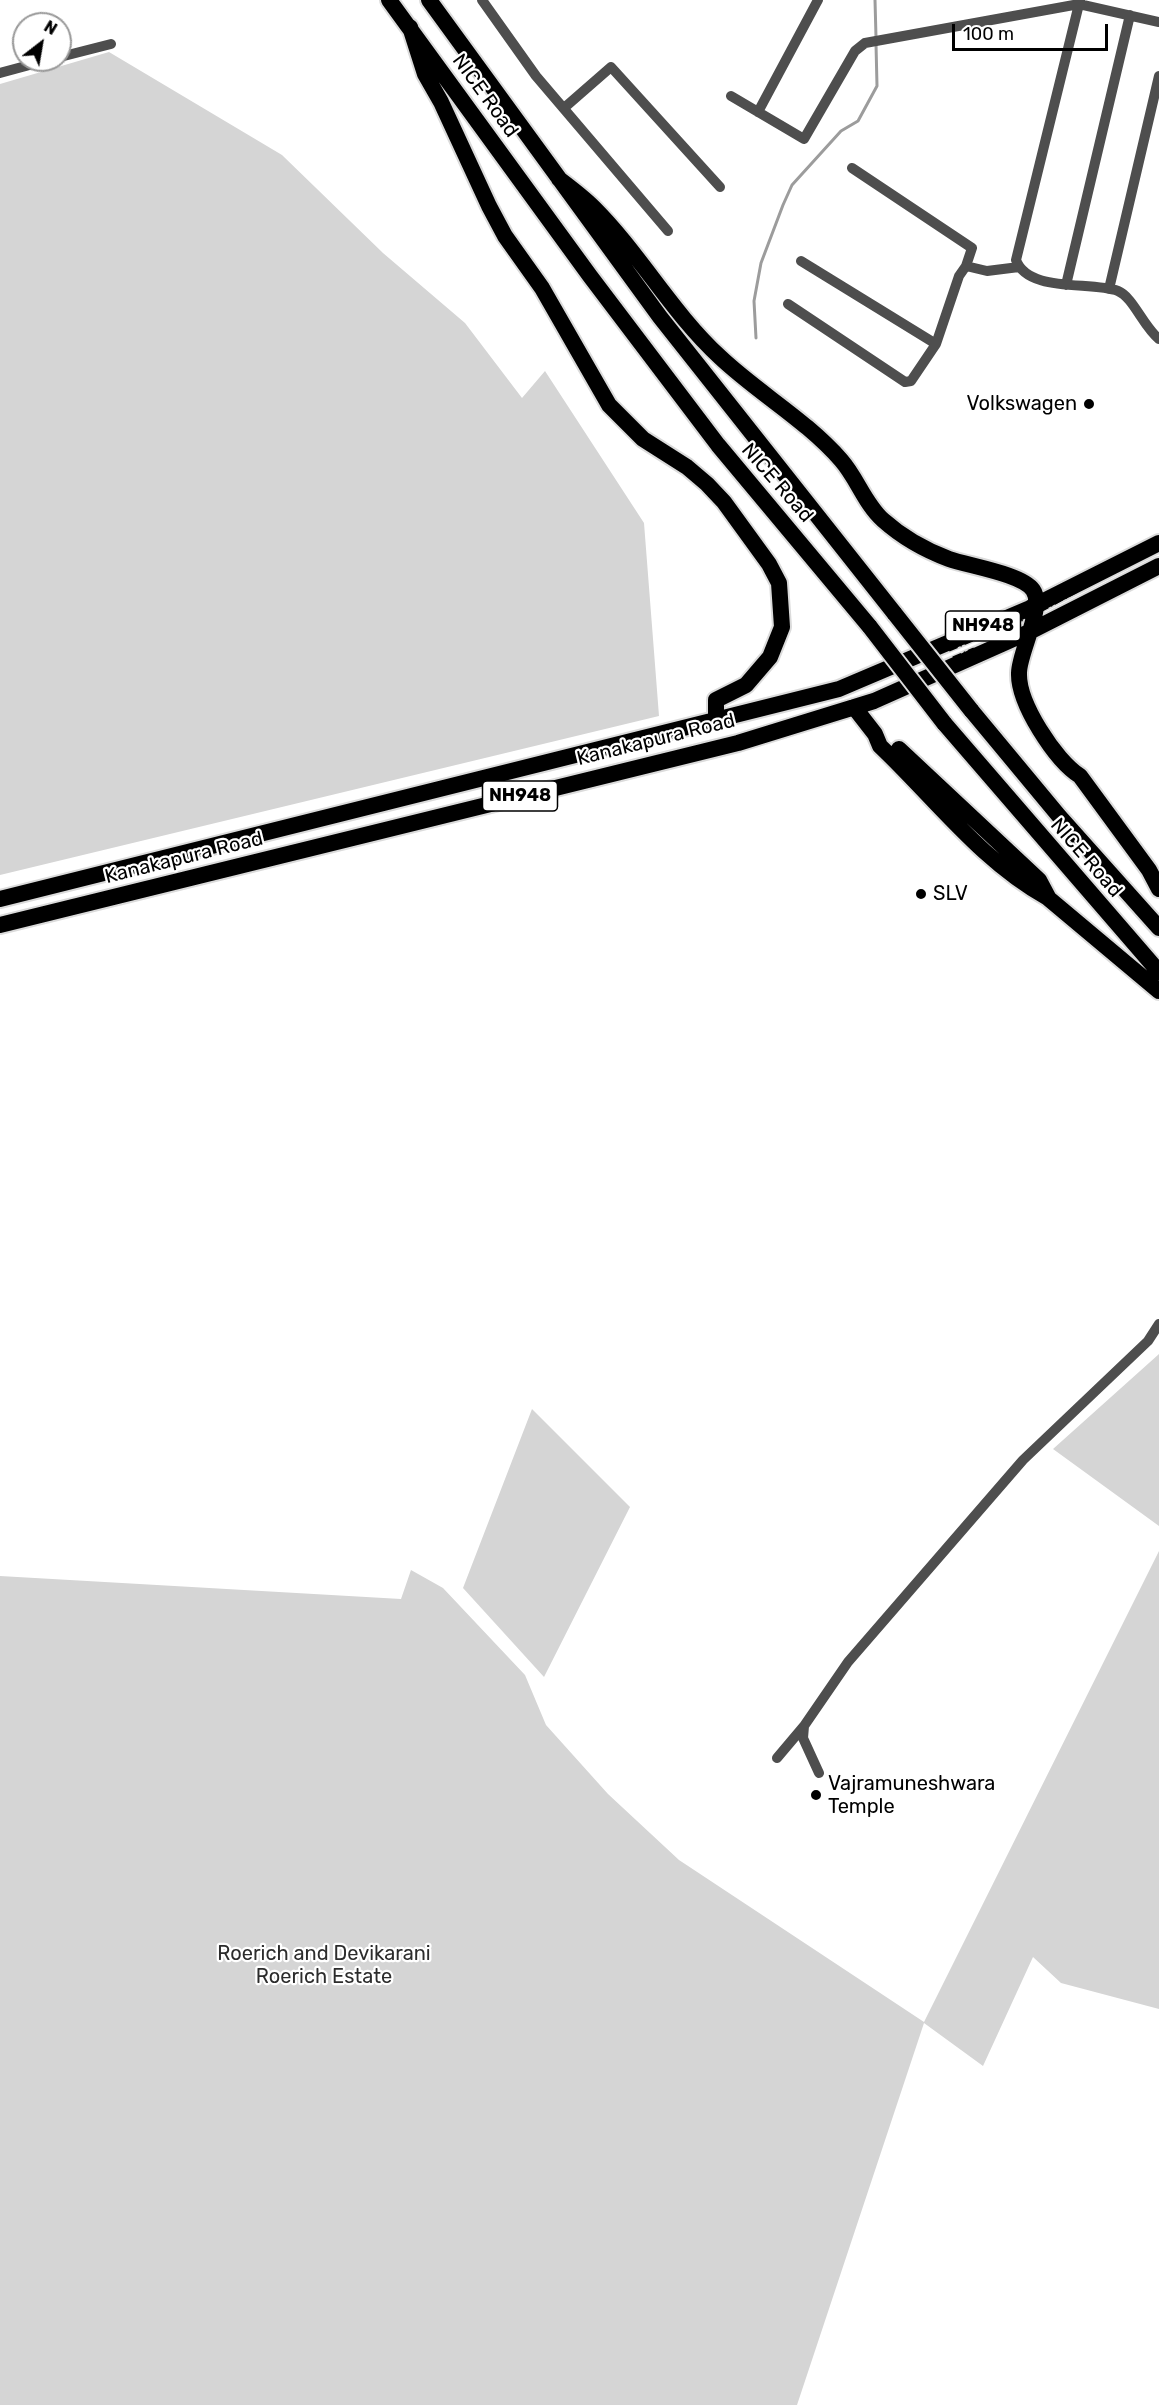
<!DOCTYPE html>
<html>
<head>
<meta charset="utf-8">
<style>
	body { margin:0 }
	#map { position:relative; width:1159px; height:2405px; overflow:hidden; background:#fff; font-family:Rubik,sans-serif }
	canvas { display:block }
	.north { position:absolute; left:12px; top:12px; width:60px; height:60px; box-sizing:border-box; background:#fff; border:2px solid #999; border-radius:50%; rotate:31deg; font-size:16px; font-weight:700; line-height:24px; text-align:center; color:#000 }
	.north::after { content:''; display:block; margin:auto; width:21px; height:27px; background:#000; clip-path:polygon(50% 0,100% 100%,50% 72%,0 100%) }
	.scale { position:absolute; left:952px; top:24px; width:156px; height:27px; box-sizing:border-box; border:3px solid #000; border-top:0; padding-left:8px; font-size:18px; line-height:21px; white-space:nowrap; color:#000; -webkit-text-stroke:4px #fff; paint-order:stroke }
</style>
</head>
<body>
<div id="map">
<canvas width="1159" height="2405"></canvas>
<div class="north">N</div>
<div class="scale">100 m</div>
</div>
<script>
const ctx = document.querySelector('canvas').getContext('2d');
ctx.lineJoin = 'round';
function paint(path, color) { ctx.fillStyle = color; ctx.fill(path, 'evenodd'); }
function strokePath(path, color, width, dash) { ctx.strokeStyle = color; ctx.lineWidth = width; ctx.lineCap = dash ? 'butt' : 'round'; ctx.setLineDash(dash || []); ctx.stroke(path); }
function drawText(font, color, halo, rows, align = 'center') {
  ctx.font = font + ' Rubik,sans-serif'; ctx.lineWidth = 4.5; ctx.setLineDash([]); ctx.textBaseline = 'middle'; ctx.strokeStyle = halo; ctx.fillStyle = color; for (const [text, x, y, turn = 0] of rows) {
    ctx.save(); ctx.translate(x, y); ctx.rotate((+turn || 0) * Math.PI / 180); ctx.textAlign = isNaN(turn) ? turn : align; if (halo) ctx.strokeText(text, 0, 0); ctx.fillText(text, 0, 0); ctx.restore();
  }
}
const green = new Path2D(`
	M109 52 282 155 383 253 465 323 522 398 545 371 644 523 659 716 0 875V84Z
	M1159 1354V1526L1053 1449Z
	M532 1409 630 1507 544 1677 463 1588Z
	M1159 1551V2009L1061 1983 1033 1957 983 2066 924 2023 797 2405H0V1576L401 1599 411 1570 443 1588 525 1675 546 1725 608 1794 679 1860 924 2022Z`);
const stream = new Path2D(`
	M875 0 876 37
	M756 338 754 301 761 263 783 205 792 185 841 131 858 121 877 86 876 44`);
const minor = new Path2D(`
	M482 0 536 76 668 231
	M1080 0 1016 260C1028 293 1091 281 1118 291 1133 297 1143 326 1159 339
	M60 57 111 44
	M0 73 48 60
	M731 96 804 139 855 51 865 43 1079 4 1159 22
	M564 108 611 67 720 187
	M758 112 818 0
	M852 168 972 248 966 266
	M801 261 936 344
	M1066 285 1130 15
	M1109 289 1159 76
	M788 304 905 382 911 381 936 344 959 276 966 266 987 271 1019 267
	M777 1758 804 1726
	M819 1773 803 1738 804 1726 848 1662 1023 1460 1148 1341 1159 1324`);
const highway = new Path2D(`
	M389 0 590 276 718 445 870 627
	M429 0 660 317 895 614
	M410 27 425 74 441 102 489 206 505 236 542 288 609 405 643 439 687 467 707 484 724 502 769 564 779 583 782 627 770 657 746 685 716 700V719
	M559 179C571 188 583 197 594 208 640 254 672 313 720 357 758 393 806 420 841 460 857 478 865 504 883 520 902 537 925 550 949 559 969 566 1022 574 1033 590 1045 607 1019 652 1019 673 1018 703 1055 760 1080 776L1149 870 1159 889
	M854 707 875 734 880 746C934 797 982 862 1048 898L1159 991
	M971 710 1059 816 1159 928
	M944 723 1159 972
	M899 749 1039 880 1048 897
	M0 899 839 689 1030 608 1159 543
	M0 925 738 743 874 701 1029 632 1159 566`);
const rail = new Path2D(`
	M949 650 1031 616 1159 547
	M953 658 974 649`);
const highwayBridge = new Path2D(`
	M895 614 971 710
	M870 627 944 723`);
const markers = [
	[1089,404,6,"#000"],
	[921,894,6,"#000"],
	[816,1795,6,"#000"]
];
const shields = [
	[983,626,75],
	[520,796,75]
];
const shieldNames = [
	["NH948",983,626],
	["NH948",520,796]
];
const streetNames = [
	["NICE Road",485,96,54],
	["NICE Road",777,483,49],
	["Kanakapura Road",656,740,-14],
	["Kanakapura Road",184,858,-14],
	["NICE Road",1086,858,49]
];
const poiNames = [
	["Volkswagen",1077,404,"right"],
	["SLV",933,894],
	["Vajramuneshwara",828,1784],
	["Temple",828,1807]
];
const parkNames = [
	["Roerich and Devikarani",324,1954],
	["Roerich Estate",324,1977]
];
paint(green, '#d5d5d5');
strokePath(stream, '#9c9c9c', 3);
strokePath(highway, '#dbdbdb', 20);
strokePath(minor, '#4e4e4e', 10);
strokePath(highway, '#000', 16);
strokePath(rail, '#000', 3, [9, 3, 1.5, 3]);
strokePath(highwayBridge, '#dbdbdb', 20, []);
strokePath(highwayBridge, '#000', 16);
for (const [x, y, r, color] of markers) { const dot = new Path2D(); dot.arc(x, y, r, 0, 2 * Math.PI); ctx.fillStyle = color; ctx.fill(dot); strokePath(dot, '#fff', 2); }
for (const [x, y, w] of shields) { const box = new Path2D(); box.roundRect(x - w / 2, y - 15, w, 30, 4.5); ctx.fillStyle = '#fff'; ctx.fill(box); strokePath(box, '#000', 1.5); }
drawText('bold 18px', '#000', null, shieldNames);
drawText('20px', '#000', '#fff', streetNames);
drawText('20px', '#000', '#fff', poiNames, 'left');
drawText('20px', '#2c2c2c', '#fff', parkNames);
</script>
</body>
</html>
